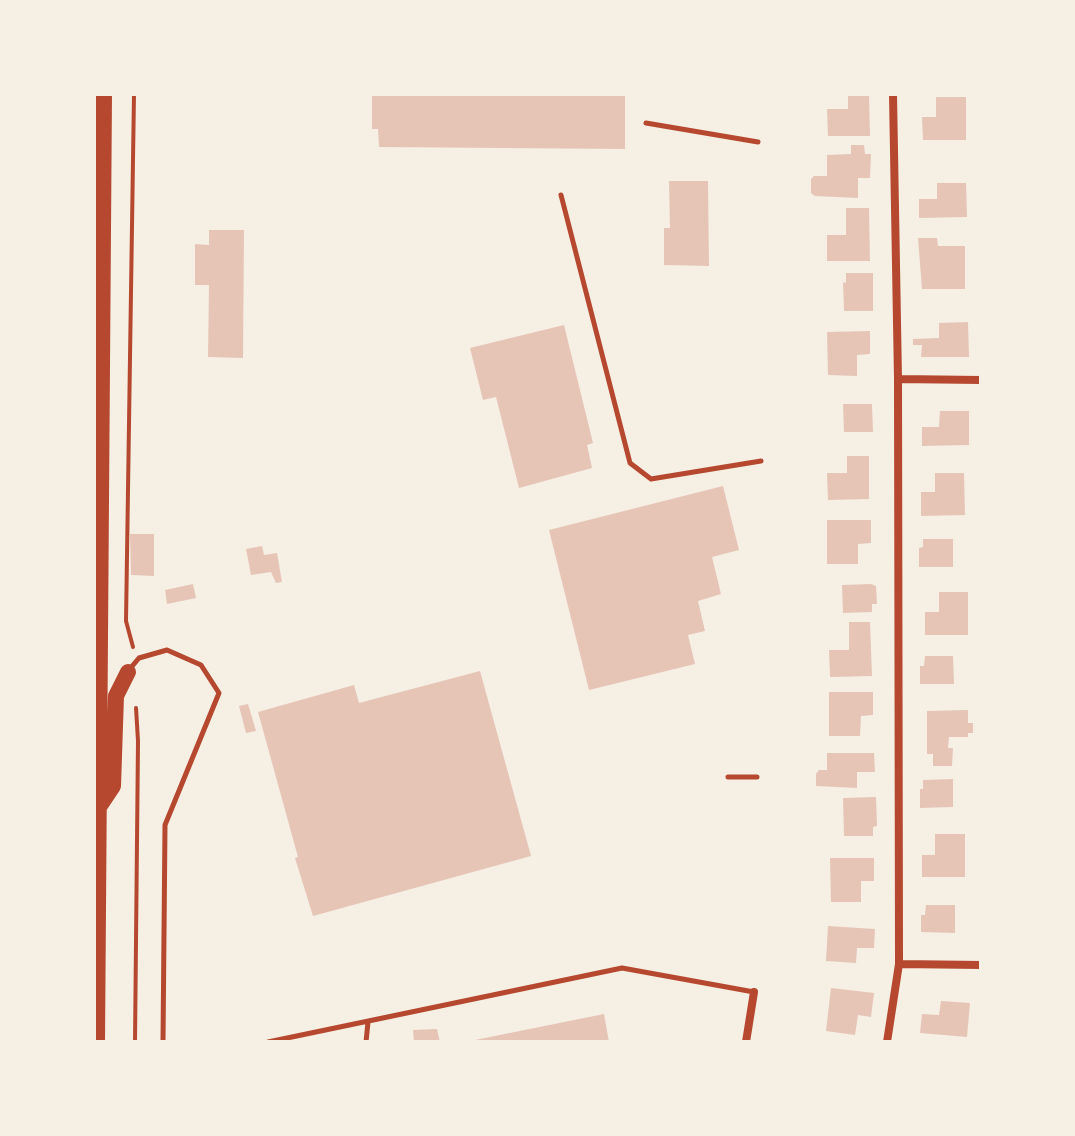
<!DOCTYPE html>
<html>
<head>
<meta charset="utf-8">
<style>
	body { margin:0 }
	#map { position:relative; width:1075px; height:1136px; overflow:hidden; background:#f6efe4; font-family:"Alegreya Sans",sans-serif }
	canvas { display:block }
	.frame { position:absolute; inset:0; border:96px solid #f6efe4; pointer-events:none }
</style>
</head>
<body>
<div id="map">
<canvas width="1075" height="1136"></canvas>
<div class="frame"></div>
</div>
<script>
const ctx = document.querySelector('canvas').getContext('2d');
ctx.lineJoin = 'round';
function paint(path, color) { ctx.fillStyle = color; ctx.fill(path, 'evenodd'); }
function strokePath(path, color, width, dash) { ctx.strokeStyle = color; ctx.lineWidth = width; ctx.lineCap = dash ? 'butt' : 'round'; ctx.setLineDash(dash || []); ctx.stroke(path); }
const building = new Path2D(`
	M372 94H625V149L379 147 378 129H372Z
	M848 94H869L870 136H828L827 109H848Z
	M936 97H966V140H923L922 117H936Z
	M851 145H864L865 154H871L870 178H858V198L815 196 811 193V179L814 176H827V155L851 154Z
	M669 181H708L709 266 664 265V228H670Z
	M937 183H966L967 217 919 218V199H937Z
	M846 208H869L870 261H827V235H846Z
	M209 230H244L243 358 208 357 209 285H195V244L209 245Z
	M918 238H937L938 246H965V289H922Z
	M846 273H873V311H844L843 282 846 283Z
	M968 322 969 357H921L922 345H913V339L939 338V323Z
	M564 325 593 443 587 445 592 468 519 488 496 397 483 400 470 348Z
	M870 331V354L857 355V376L828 375 827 332Z
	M843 404H872L873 432H844Z
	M940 411H969V445L922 446V427H939Z
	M847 456H869V499L828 500 827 473H847Z
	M935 473H964L965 515 921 516V492H935Z
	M723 486 739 550 712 557 721 594 698 601 705 631 688 635 695 664 589 690 549 530Z
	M827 520H871V543L858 544V564H827Z
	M130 534H154V576L131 575Z
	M923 539H953V567H919V548L923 547Z
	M262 546 264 555 277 553 282 582 276 583 271 572 251 575 246 549Z
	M193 584 196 598 167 604 165 590Z
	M871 584 876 586 877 604H872V612L843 613 842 585Z
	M939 592H968V635H925V612H939Z
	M849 622H870L872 676 830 677 829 650H849Z
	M925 656H953L954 684H920V666H924Z
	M480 671 531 856 313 916 295 858 298 857 258 712 354 685 359 703Z
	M829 692H873V715L861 716 860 736H829Z
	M248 704 256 731 246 733 239 706Z
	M968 710V723H973V733H968V737H949L948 748H953L952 766H933V754H927V711Z
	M827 753H874L875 772H857V788L816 786V774L819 770H827Z
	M953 779V807L920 808V789H923V780Z
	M876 797 877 826 873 827V836H844L843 798Z
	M935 834H965V877H922V855H935Z
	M830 858H874V881H861V902H831Z
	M926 905H955V933L921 932V915H925Z
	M828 926 875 929 874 948H857L856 963 826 961Z
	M831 988 874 993 871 1017 858 1015 855 1035 826 1031Z
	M941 1001 970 1003 967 1037 920 1033 922 1014 939 1015Z
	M604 1014 609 1042H471L470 1041Z
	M437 1029 440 1042H414L413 1030Z`);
const path = new Path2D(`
	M133 647 126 621 134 94
	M135 1042 138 741 136 708`);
const service = new Path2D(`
	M646 123 758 142
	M561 195 630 463 651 479 761 461
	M128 671 139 658 167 650 201 665 219 693 165 825 163 1042
	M728 777H757
	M268 1042 622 968 754 992
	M366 1042 368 1022`);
const minor = new Path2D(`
	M898 379 981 380
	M899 964 981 965
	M746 1042 754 992
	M887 1042 899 964 898 379 893 94`);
const primary = new Path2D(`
	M99 807 113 786 116 696 128 672
	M97 1042 104 94`);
paint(building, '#e6c5b7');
strokePath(path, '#b5482f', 4);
strokePath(service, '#b5482f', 5);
strokePath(minor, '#b5482f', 8);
strokePath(primary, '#b5482f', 16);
</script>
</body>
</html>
